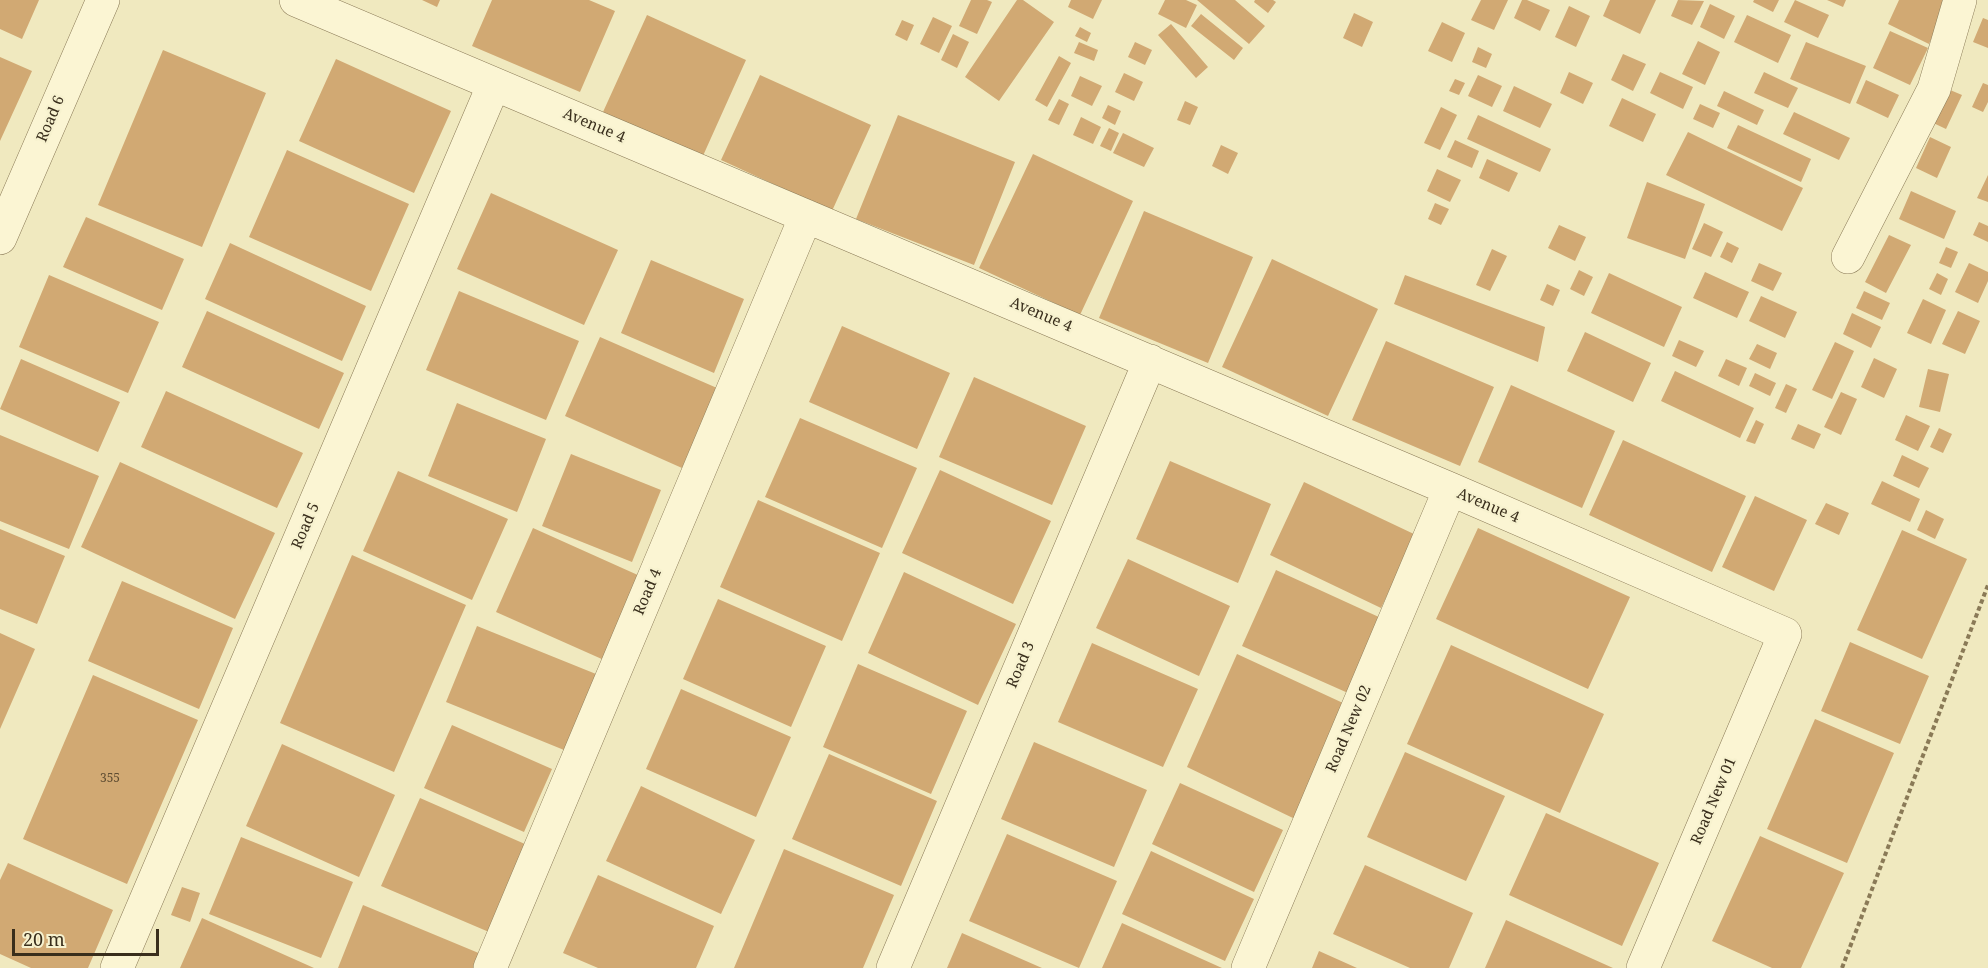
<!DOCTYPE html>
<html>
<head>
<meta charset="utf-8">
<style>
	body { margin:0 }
	#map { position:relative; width:1988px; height:968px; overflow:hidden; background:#f0e9bf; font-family:"Noto Serif",serif }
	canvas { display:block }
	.scale { position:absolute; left:12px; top:929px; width:147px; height:27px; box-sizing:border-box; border:3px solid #392e1c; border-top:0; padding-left:8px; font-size:18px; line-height:21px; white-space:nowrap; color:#392e1c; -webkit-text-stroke:4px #f7f2cf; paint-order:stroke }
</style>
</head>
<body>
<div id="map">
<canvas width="1988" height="968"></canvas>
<div class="scale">20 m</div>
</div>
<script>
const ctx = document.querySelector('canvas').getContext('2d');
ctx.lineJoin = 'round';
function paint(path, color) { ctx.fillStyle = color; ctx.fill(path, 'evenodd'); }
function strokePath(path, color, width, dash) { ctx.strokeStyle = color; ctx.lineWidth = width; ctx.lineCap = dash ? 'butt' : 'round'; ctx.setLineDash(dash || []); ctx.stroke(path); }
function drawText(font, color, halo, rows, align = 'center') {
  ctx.font = font + ' "Noto Serif",serif'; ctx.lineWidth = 4.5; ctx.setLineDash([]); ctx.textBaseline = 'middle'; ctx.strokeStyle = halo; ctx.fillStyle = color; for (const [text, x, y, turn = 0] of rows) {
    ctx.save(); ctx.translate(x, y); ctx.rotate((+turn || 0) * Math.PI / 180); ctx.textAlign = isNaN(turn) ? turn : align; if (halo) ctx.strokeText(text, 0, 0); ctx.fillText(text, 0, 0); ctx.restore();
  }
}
const building = new Path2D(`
	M0 0H39L22 39 0 29Z
	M422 0H440L437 7Z
	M492 0H589L615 11 580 92 472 46Z
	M971 0H987L992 2 977 34 959 26Z
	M1017 0H1023L1054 22 999 101 965 77Z
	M1071 0H1102L1093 19 1068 7Z
	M1165 0H1186L1197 5 1186 28 1158 14Z
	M1197 0H1235L1265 26 1249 44Z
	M1255 0H1273L1276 2 1268 13 1254 2Z
	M1481 0H1508L1494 30 1471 20Z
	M1522 0H1527L1550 10 1540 31 1514 18Z
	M1610 0H1656L1640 34 1603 16Z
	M1678 0 1704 1 1692 25 1671 16Z
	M1754 0H1779L1773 12 1753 2Z
	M1795 0 1829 15 1818 38 1784 22Z
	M1827 0H1846L1843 7Z
	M1899 0H1949L1929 44 1888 24Z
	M1710 4 1735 16 1724 39 1700 27Z
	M1569 6 1590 16 1576 47 1555 37Z
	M1354 13 1373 22 1362 47 1343 38Z
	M1201 14 1243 48 1234 60 1191 26Z
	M647 15 746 60 702 158 603 112Z
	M1747 15 1791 35 1778 63 1734 42Z
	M933 17 952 26 939 53 920 44Z
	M1983 18 1988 20V48L1973 42Z
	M902 20 914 25 907 41 895 35Z
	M1442 22 1465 33 1452 62 1428 51Z
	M1171 24 1208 67 1196 78 1158 35Z
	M1080 27 1091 33 1087 42 1075 36Z
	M1890 31 1928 48 1910 85 1873 68Z
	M953 34 969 42 957 68 941 60Z
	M1698 41 1720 52 1705 85 1682 74Z
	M1079 42 1098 50 1094 61 1074 53Z
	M1135 42 1152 50 1145 65 1128 57Z
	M1806 42 1866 66 1850 104 1790 79Z
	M1478 47 1492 54 1486 68 1472 62Z
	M163 50 266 93 202 247 98 205Z
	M1623 54 1646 64 1633 91 1611 80Z
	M1059 56 1071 63 1047 107 1035 100Z
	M0 57 32 71 0 141Z
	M336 59 451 111 414 193 299 141Z
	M1569 72 1593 83 1583 104 1560 93Z
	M1660 72 1693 87 1683 109 1650 93Z
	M1764 72 1798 88 1788 108 1754 93Z
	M1124 73 1143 82 1134 101 1115 92Z
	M760 75 871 125 832 211 721 160Z
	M1478 75 1502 86 1492 107 1468 96Z
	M1080 76 1102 86 1092 106 1071 96Z
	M1455 79 1465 83 1459 95 1449 91Z
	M1866 80 1899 95 1888 118 1856 103Z
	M1983 83 1988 85V102L1983 112 1972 107Z
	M1514 86 1552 104 1540 128 1503 111Z
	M1943 87 1962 95 1946 129 1927 120Z
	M1724 91 1764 110 1757 125 1717 106Z
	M1622 98 1656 114 1643 142 1609 126Z
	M1059 99 1069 104 1059 125 1048 120Z
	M1185 101 1198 107 1190 125 1177 120Z
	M1700 104 1720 113 1713 128 1693 119Z
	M1108 105 1121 111 1115 125 1102 118Z
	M1441 107 1457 115 1440 150 1424 143Z
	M1794 112 1850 138 1839 160 1783 134Z
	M898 115 1015 162 974 265 856 219Z
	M1478 115 1551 149 1540 172 1467 139Z
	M1081 117 1101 127 1093 144 1073 135Z
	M1738 125 1811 159 1801 182 1727 148Z
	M1109 128 1119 133 1111 151 1100 146Z
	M1688 132 1803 188 1782 231 1666 175Z
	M1123 133 1154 148 1144 167 1113 153Z
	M1930 137 1951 147 1937 178 1916 168Z
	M1455 140 1479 151 1472 168 1447 157Z
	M1221 145 1238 153 1228 174 1212 166Z
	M287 150 409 204 371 291 249 237Z
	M1033 154 1133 201 1080 315 979 268Z
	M1487 159 1518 173 1509 192 1479 178Z
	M1437 169 1461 180 1450 202 1427 191Z
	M1988 175V202L1977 198Z
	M1647 182 1705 204 1685 259 1627 238Z
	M1911 191 1956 211 1944 239 1899 219Z
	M491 193 618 250 584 325 457 269Z
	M1435 203 1449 209 1441 225 1428 219Z
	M1144 211 1253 257 1208 363 1099 318Z
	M86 217 184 259 162 310 63 267Z
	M1979 222 1988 226V242L1973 235Z
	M1704 223 1723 232 1711 257 1692 249Z
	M1559 225 1586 237 1575 261 1548 248Z
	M1889 235 1911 245 1886 293 1865 282Z
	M1727 242 1739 248 1732 263 1720 257Z
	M230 243 366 306 342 361 205 299Z
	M1946 247 1958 252 1951 268 1939 263Z
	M1492 249 1507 256 1490 291 1476 285Z
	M1272 259 1378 309 1328 416 1222 367Z
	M651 260 744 299 714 373 621 333Z
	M1759 263 1782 273 1773 291 1751 281Z
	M1969 263 1988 272V281L1978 303 1955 292Z
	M1579 270 1593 277 1584 296 1570 289Z
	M1705 272 1749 292 1737 318 1693 298Z
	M1609 273 1682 307 1664 347 1591 313Z
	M1937 273 1948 279 1941 295 1929 289Z
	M49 275 159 322 128 393 19 347Z
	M1405 275 1545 327 1538 362 1394 304Z
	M1547 284 1560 290 1553 306 1540 300Z
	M459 291 579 341 546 420 426 370Z
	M1864 291 1890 303 1882 320 1856 308Z
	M1761 296 1797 312 1785 338 1749 321Z
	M1923 299 1946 310 1931 344 1907 333Z
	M207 311 344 373 319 429 182 367Z
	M1958 311 1980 321 1965 354 1942 344Z
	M1852 313 1881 327 1871 348 1843 334Z
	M842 326 950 373 917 449 809 402Z
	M1585 332 1651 363 1633 402 1567 371Z
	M600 337 717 388 682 468 565 416Z
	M1679 340 1704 351 1696 367 1672 356Z
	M1386 341 1494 387 1460 466 1352 420Z
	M1835 342 1854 351 1832 399 1812 390Z
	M1757 344 1777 353 1770 369 1749 359Z
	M1874 358 1897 369 1884 398 1861 387Z
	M21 359 120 402 98 452 0 409Z
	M1726 359 1747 368 1739 386 1718 376Z
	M1928 369 1949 374 1940 412 1919 407Z
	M1675 371 1754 408 1740 438 1661 401Z
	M1755 373 1776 383 1770 396 1749 386Z
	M974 377 1086 426 1052 505 939 457Z
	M1786 384 1797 389 1786 413 1775 408Z
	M1511 385 1615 431 1582 508 1478 462Z
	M166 391 303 453 277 508 141 447Z
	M1841 392 1857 399 1841 435 1824 427Z
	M457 403 546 439 517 512 428 476Z
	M1906 415 1930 426 1918 451 1895 440Z
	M800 418 917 468 882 548 765 497Z
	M1756 420 1764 424 1755 444 1746 441Z
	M1798 424 1821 434 1814 449 1791 439Z
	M1939 428 1952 434 1943 453 1930 447Z
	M0 435 99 476 69 549 0 521Z
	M1623 440 1746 496 1712 572 1589 515Z
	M571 454 661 490 632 562 542 526Z
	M1902 455 1929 468 1919 488 1893 476Z
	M1170 461 1271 504 1238 583 1136 539Z
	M120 462 275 533 235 619 81 547Z
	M940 470 1051 521 1013 604 902 553Z
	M398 471 508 519 472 600 363 551Z
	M1882 481 1920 499 1910 522 1871 504Z
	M1304 482 1416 535 1381 608 1270 555Z
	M1755 496 1807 520 1774 591 1722 567Z
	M758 500 880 553 842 641 720 587Z
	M1826 503 1849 513 1839 535 1815 524Z
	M1926 510 1944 519 1935 539 1917 530Z
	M533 528 640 576 604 660 496 612Z
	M1478 528 1630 597 1588 689 1436 619Z
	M0 529 65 556 37 624 0 609Z
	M1902 530 1967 559 1922 659 1857 630Z
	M352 555 466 605 394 772 280 723Z
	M1128 559 1230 606 1199 676 1096 628Z
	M1276 570 1381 618 1348 693 1242 646Z
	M904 572 1016 624 978 705 868 653Z
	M122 581 233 628 199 709 88 661Z
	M718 599 826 646 791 727 683 679Z
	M477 626 596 674 564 750 446 702Z
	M0 633 35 649 0 729Z
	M1850 642 1929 676 1900 744 1821 711Z
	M1092 643 1198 689 1163 767 1058 722Z
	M1451 645 1604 714 1560 813 1407 744Z
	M1237 654 1343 703 1295 819 1187 767Z
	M858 664 967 711 931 794 823 747Z
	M93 675 198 720 127 884 23 839Z
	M681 689 791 737 756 817 646 769Z
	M1815 719 1894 753 1847 863 1767 829Z
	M452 725 552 769 524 832 424 788Z
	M1034 742 1147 790 1114 867 1001 819Z
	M282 744 395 795 359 877 246 826Z
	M1405 752 1505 796 1466 881 1367 837Z
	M829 754 937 801 901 886 792 839Z
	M1180 783 1283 830 1254 892 1152 844Z
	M641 786 755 840 721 914 606 861Z
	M420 798 534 848 496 935 381 886Z
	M1546 813 1659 863 1622 946 1509 895Z
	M1007 834 1117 881 1079 968 969 921Z
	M1760 836 1844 873 1801 968H1772L1712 941Z
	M241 837 353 882 321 958 209 914Z
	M784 849 894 895 863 968H734Z
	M1151 851 1254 899 1225 961 1122 914Z
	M8 863 113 910 88 968H31L0 954V880Z
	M1365 865 1473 913 1449 968H1410L1333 934Z
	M598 875 714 926 696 968H598L563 953Z
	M182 887 200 893 190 922 171 915Z
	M363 905 481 954 476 968H338Z
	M202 918 314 968H180Z
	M1506 920 1613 968H1485Z
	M1122 923 1222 968H1102Z
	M962 933 1042 968H947Z
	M1319 951 1357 968H1312Z`);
const path = new Path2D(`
	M1842 968 1988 585`);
const minor = new Path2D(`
	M296 0 1450 489 1785 634 1643 968
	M0 238 103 0
	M1848 257 1934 89 1960 0
	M117 968 494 84
	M490 968 806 216
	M893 968 1150 361
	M1248 968 1450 489`);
const numberNames = [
	["355",110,779]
];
const streetNames = [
	["Road 6",51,119,-67],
	["Avenue 4",594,126,23],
	["Avenue 4",1041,315,23],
	["Avenue 4",1488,506,23],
	["Road 5",306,526,-67],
	["Road 4",648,592,-67],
	["Road 3",1021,665,-67],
	["Road New 02",1349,729,-67],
	["Road New 01",1714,801,-67]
];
paint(building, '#d1a973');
strokePath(minor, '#8a7a57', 34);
strokePath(path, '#8a7a57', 4, [4.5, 3]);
strokePath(minor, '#fbf5d3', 33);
drawText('12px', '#5f4d32', null, numberNames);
drawText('15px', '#392e1c', '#f7f2cf', streetNames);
</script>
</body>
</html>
